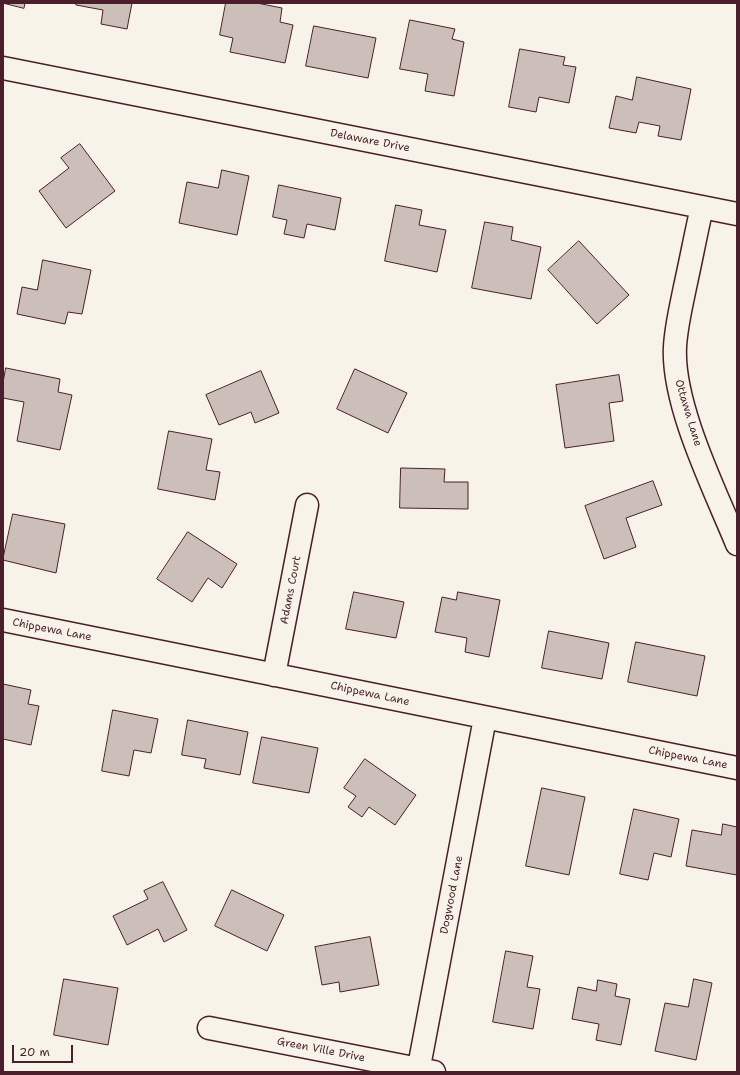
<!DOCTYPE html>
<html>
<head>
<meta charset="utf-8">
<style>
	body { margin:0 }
	#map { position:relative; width:740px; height:1075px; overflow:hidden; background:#f7f3e8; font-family:"Shantell Sans",sans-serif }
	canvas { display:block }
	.frame { position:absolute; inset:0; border:4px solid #4a1f2b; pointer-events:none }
	.scale { position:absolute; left:12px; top:1045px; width:61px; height:18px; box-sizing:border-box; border:2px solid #4a1f2b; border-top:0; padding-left:5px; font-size:12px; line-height:14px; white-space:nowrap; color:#4a1f2b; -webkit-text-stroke:3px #f7f3e8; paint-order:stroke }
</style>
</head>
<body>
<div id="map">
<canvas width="740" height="1075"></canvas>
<div class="frame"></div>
<div class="scale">20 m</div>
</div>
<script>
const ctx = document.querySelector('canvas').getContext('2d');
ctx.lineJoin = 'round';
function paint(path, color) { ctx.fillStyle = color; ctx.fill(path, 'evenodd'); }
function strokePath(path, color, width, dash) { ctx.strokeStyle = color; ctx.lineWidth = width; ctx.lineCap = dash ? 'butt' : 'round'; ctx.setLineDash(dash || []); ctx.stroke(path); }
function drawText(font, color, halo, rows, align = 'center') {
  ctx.font = font + ' "Shantell Sans",sans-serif'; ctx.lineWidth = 4; ctx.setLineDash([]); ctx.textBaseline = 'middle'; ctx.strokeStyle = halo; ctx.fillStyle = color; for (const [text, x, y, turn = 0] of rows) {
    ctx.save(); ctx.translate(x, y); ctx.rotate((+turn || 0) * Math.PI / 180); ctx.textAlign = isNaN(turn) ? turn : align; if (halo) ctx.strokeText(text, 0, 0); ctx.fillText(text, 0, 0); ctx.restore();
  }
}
const building = new Path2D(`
	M3 3H25L24 8Z
	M77 3H132L127 29 101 24 103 10 76 5Z
	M226 3H257L282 8 280 22 293 25 285 63 230 52 233 38 220 35Z
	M410 20 455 29 452 39 464 42 454 96 425 91 428 74 400 69Z
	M314 26 376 38 368 78 306 66Z
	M520 49 565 57 563 65 576 67 569 103 539 97 536 112 509 107Z
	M637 77 691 89 681 140 658 136 660 126 639 122 636 133 609 128 616 96 632 100Z
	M80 144 115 191 66 228 39 191 69 168 61 158Z
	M222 170 249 176 237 235 179 223 187 182 218 188Z
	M279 185 341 198 335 230 307 224 304 238 284 234 287 220 273 217Z
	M396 205 422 210 419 225 446 230 437 272 385 261Z
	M485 222 513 227 511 240 541 247 531 299 472 288Z
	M579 241 629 295 597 324 548 270Z
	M43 260 91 270 82 314 68 312 65 324 17 314 22 287 37 290Z
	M6 368 60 379 58 392 72 395 60 450 17 441 24 402 3 398V383Z
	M355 369 407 393 388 433 337 409Z
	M261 371 279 413 255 423 251 412 219 425 206 395Z
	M619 375 623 401 609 403 614 441 565 448 556 385Z
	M169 431 212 439 206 470 220 472 215 500 158 489Z
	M401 468 445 469 444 482H468V509L400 508Z
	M653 481 662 505 626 518 636 547 604 559 585 506Z
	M13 514 65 524 56 573 3 560Z
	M188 532 237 564 222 588 208 578 192 602 157 579Z
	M354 592 404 602 396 638 346 629Z
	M458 592 500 600 489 657 465 652 467 638 435 632 442 597 456 600Z
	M549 631 609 643 602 679 542 668Z
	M636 642 705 656 697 696 628 682Z
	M3 684 31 690 28 704 39 706 31 745 3 739Z
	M113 710 158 719 151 753 134 750 129 776 102 771Z
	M188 720 248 732 240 775 204 768 206 759 182 755Z
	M262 737 318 748 309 793 253 783Z
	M365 759 416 795 395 825 369 807 362 817 348 807 356 796 344 788Z
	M542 788 585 797 569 875 526 866Z
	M634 809 679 819 671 857 654 853 648 880 620 874Z
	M723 824 737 827V875L686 866 692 830 721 835Z
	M163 882 187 930 164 942 158 929 127 945 113 916 148 899 144 891Z
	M232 890 284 915 267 951 215 926Z
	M370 937 379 985 340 992 339 982 322 985 315 947Z
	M506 951 533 956 527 987 540 989 533 1029 493 1022Z
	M64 979 118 988 108 1045 54 1035Z
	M694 979 712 983 696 1060 655 1051 665 1003 688 1007Z
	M598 980 617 984 615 996 630 999 621 1045 596 1040 599 1024 572 1019 578 987 596 991Z`);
const minor = new Path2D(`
	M3 68 737 214
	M702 207C696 233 691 260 685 287 681 307 676 327 675 347 672 405 715 490 737 544
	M3 620 737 768
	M274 675 307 505
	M209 1028 434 1072
	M418 1072 485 718`);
const streetNames = [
	["Delaware Drive",370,141,11],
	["Ottawa Lane",688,413,73],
	["Adams Court",291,590,-79],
	["Chippewa Lane",52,630,11],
	["Chippewa Lane",370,694,12],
	["Chippewa Lane",688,758,11],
	["Dogwood Lane",452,895,-79],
	["Green Ville Drive",321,1050,11]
];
paint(building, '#ccbfb9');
strokePath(building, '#4a1f2b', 1);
strokePath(minor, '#4a1f2b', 25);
strokePath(minor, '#f7f3e8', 22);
drawText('11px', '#4a1f2b', '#f7f3e8', streetNames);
</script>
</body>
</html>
